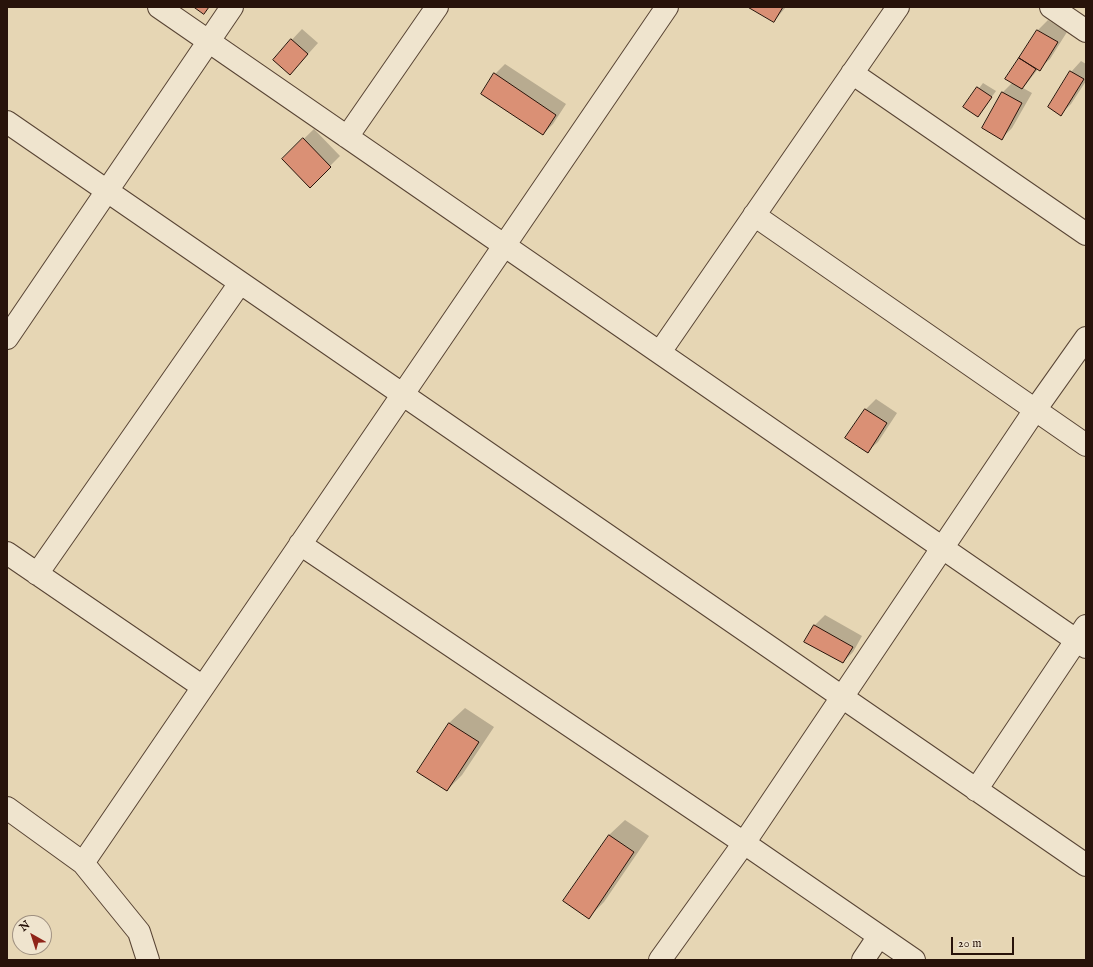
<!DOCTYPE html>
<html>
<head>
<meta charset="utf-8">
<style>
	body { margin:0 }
	#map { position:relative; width:1093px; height:967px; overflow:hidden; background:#e6d6b4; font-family:"IM FELL English",serif }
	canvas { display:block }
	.frame { position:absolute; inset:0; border:8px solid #28130a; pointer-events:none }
	.north { position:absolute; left:12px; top:915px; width:40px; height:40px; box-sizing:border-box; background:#efe4ce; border:1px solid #9f9080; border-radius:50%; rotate:321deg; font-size:11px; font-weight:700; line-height:16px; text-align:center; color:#28130a }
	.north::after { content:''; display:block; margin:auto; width:14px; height:18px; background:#8f2418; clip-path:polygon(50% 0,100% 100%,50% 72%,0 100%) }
	.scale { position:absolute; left:951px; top:937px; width:63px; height:18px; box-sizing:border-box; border:2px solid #28130a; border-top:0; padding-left:5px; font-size:12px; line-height:14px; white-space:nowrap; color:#28130a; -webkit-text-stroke:3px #efe4ce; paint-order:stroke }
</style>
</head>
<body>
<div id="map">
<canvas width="1093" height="967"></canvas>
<div class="frame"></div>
<div class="north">N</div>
<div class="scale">20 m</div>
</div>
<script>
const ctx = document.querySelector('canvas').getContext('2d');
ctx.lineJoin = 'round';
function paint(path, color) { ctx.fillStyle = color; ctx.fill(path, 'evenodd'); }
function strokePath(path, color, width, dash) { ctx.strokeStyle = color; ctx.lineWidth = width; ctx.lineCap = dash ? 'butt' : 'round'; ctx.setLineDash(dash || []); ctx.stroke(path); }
const shadow = new Path2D(`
	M750 7H786L774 21Z
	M1048 20 1067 32 1050 59 1039 69H1038L1023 88 1032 93 1012 128 1002 138 1003 92 1013 82 1007 79 1038 30Z
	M302 29 318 43 300 63 274 59Z
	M1081 61 1086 64V81L1071 104 1061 114 1049 106 1071 72Z
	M505 64 566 104 553 124 543 134 495 74Z
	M983 83 996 91 978 116 965 107Z
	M314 129 340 156 310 186 283 159Z
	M876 399 897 413 878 442 867 452 847 438 866 409Z
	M825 615 862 636 853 652 843 662 814 626Z
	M465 708 494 727 462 775 447 790 449 723Z
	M625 820 649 836 604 902 589 917 609 835Z`);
const building = new Path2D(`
	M194 7H209L204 14Z
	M748 7H783L774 22Z
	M1037 30 1058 42 1040 71 1019 58Z
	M291 39 308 54 290 75 273 60Z
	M1019 58 1036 69 1022 89 1005 79Z
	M1070 71 1084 79 1061 116 1048 107Z
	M494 73 556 115 543 135 481 94Z
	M977 87 992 97 978 117 963 107Z
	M1002 92 1022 103 1002 140 982 128Z
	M303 138 331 167 310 188 282 159Z
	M865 409 887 423 868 453 845 438Z
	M814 625 853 647 843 663 804 642Z
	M449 723 479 742 447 791 417 772Z
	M609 835 634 852 589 919 563 901Z`);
const minor = new Path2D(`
	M159 7 1086 647
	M1051 7 1086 31
	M852 73 1086 234
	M7 122 1086 865
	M347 137 437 7
	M754 215 1086 445
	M7 338 232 7
	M660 352 898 7
	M300 544 744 843 914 960
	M7 553 203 687
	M37 574 240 283
	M976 790 1086 626
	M7 808 83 863 139 932 148 960
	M83 863 667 7
	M660 960 744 843 1035 410 1086 338
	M863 960 879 936`);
paint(shadow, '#0003');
paint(building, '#da9075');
strokePath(building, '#28130a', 1);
strokePath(minor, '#584434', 24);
strokePath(minor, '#efe4ce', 22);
</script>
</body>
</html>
